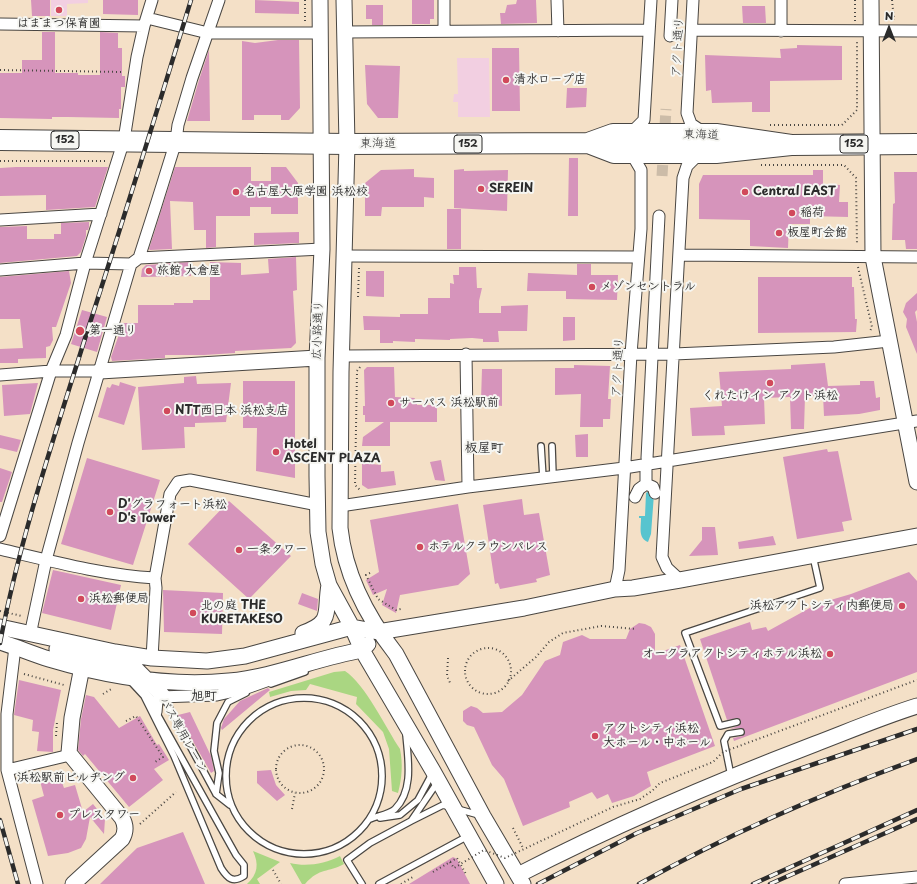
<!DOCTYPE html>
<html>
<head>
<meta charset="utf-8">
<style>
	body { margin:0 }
	#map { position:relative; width:917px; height:884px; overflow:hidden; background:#f4e0c7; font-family:"Playpen Sans",sans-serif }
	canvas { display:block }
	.north { position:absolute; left:869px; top:8px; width:40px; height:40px; -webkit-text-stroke:3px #f6f6f2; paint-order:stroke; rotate:0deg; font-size:11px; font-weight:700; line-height:16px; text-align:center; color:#2b2b2b }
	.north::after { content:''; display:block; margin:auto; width:14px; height:18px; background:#2b2b2b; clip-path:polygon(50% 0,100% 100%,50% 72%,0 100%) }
</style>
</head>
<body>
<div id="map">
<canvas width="917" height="884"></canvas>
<div class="north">N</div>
</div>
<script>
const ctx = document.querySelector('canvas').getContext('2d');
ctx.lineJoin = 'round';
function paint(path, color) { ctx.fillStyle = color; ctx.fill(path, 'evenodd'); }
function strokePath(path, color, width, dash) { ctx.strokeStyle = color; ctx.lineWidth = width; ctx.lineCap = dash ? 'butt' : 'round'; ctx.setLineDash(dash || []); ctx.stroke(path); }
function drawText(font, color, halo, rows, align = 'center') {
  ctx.font = font + ' "Playpen Sans","Klee One",sans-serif'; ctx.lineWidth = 4; ctx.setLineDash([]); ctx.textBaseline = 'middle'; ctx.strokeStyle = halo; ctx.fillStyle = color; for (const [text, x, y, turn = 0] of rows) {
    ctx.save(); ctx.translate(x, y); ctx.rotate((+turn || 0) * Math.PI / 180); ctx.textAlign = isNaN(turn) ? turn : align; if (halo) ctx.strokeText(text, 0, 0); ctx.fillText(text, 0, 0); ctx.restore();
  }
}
const built = new Path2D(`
	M51 0H88V3L67 4V16H51Z
	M457 58H489L490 117H458V102H453L454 94H458Z`);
const green = new Path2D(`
	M345 671C365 684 386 728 400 749 403 764 402 778 398 793L392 791 389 749 383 732 356 704 357 697 310 684 306 690 291 691 270 697 269 692 334 672Z
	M253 851 280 862 257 879 260 884H247C258 874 259 864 253 851Z
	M340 856 344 864C328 873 320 867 305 884H302L290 863C306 867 325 864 340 856Z`);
const water = new Path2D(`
	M649 491 654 494 651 534 648 542C638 538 641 528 641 518H639V516H645L646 493Z`);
const building = new Path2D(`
	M31 0H50V16H32Z
	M103 0H138V15L103 14Z
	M255 0 299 2V14L255 13Z
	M412 0H434V19H430V24H412Z
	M517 0H536L537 23 501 24 500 13H505L507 5 516 4Z
	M366 5H383V25H372V19H366Z
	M742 6H765L766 23H743Z
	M42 32H55V73H78V75H100V32L118 33V48H122V76H125V87H121V109H119V118L68 117H52V119L0 118V73H22V60H42Z
	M278 40H299L300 108 289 120H281V115H254V120H242V41L255 43Z
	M797 45 842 46V80L770 81V112H752V102L712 103 711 90 706 91 705 55 781 58 780 49 797 48Z
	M492 48H519L520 111H492Z
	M209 50 210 121H187L199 80Z
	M365 65 400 66 398 118H378L367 104Z
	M567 88H587L586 107 566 108Z
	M569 158H578V216H568Z
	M16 167H108L95 207 46 210V195L0 196V168Z
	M175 167H251V181H271V167H286L298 183V214H271V207H250V216H216V247L206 248V230H194L193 202 170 201 172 249 150 250 149 249Z
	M414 169V177L434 178V198L424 197V207H382L381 216H365V183L381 170Z
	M464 169V171L508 170 507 211 454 208V170Z
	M813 170H823V184L840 185 839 202H848V217L810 216V224H789L788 248 750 246V220L699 219V184L703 175H813Z
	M894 172H917V249H906L905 240H892L893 204 895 203Z
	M447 209H461V249H447Z
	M89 222V227L88 230H86V236L81 252 77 256 0 263V227L27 226V239H54V234H61V223Z
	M299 232V243L254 245V233Z
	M296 257 297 290 293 291 296 343 291 348 235 351V353L204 355H165V358L112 361 111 357 123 323H138V305H174V303H193V300H210V262L241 263V275L269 273 268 259Z
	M190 262 191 276 141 277 142 269 146 265Z
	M577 264H591V275H618L617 300 566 299V291H527L528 273 577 275Z
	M459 267H476L477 288H482L479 301V313H501V306L528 305 527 331H498L499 342H483V339L472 338 450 339V340L415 339V342L393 341V343H380V330H364L363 316 400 317V314H428V298H450V283L454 284 453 275H459Z
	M69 271 71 283 56 327H52L53 340 50 346 46 347V358L18 359V363H0V349L23 348 20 319H0V277Z
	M366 271H384V297L366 296Z
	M758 277H852V287H854L855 319H857L856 332 758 333Z
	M917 293V310L915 312 917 322V354L906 327 907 319 903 312 906 303Z
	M82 310 107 317 97 352 71 344Z
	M563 317H575V340L563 341Z
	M825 363 828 386 860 385V381H874L876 398 880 397V410L859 414 824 416 823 395 805 396 804 429H791L790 397 764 398 765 424 724 426 725 435 692 436 690 408 722 406 719 372 791 369V365Z
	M574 365 610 366 608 399H611L610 419H603V427H580L581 394 555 395V368H574Z
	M367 367H394L395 397 415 398 414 400H417V405H437V422H390V446H362L363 437 384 422H365V415H363V406H365L364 370Z
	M482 369H502V406L494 405 493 401 481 400Z
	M196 376 197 384 231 383 226 422 195 423V427H184L185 448 142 450 138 387 184 383V377Z
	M243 381H295V478L256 471 257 428H243Z
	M120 382 136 387 124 425 98 417 107 387 110 388 112 384 119 386Z
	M38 383 30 414 4 416 2 385Z
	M588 434V457H576L575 435Z
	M0 435 21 440 17 452 0 448Z
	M827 449 828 452 838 451 852 520 842 522 844 531 797 539 783 457Z
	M87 458 160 480 133 565 61 544Z
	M441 460 445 481 435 480 430 462Z
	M362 463 381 465V472L394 471 396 485 368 489 362 485Z
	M0 468 12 472 2 502H0Z
	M522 499 524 515 539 513 550 575 536 579 537 582 500 589 498 583 495 584 483 505Z
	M229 501 291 556 249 599 188 544Z
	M458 504 470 574 458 585 400 595 396 613 382 605 387 589 373 595 366 580 379 572 370 520Z
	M702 527H715L718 555 689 556 702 540Z
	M773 536 776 545 739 549 738 542Z
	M53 570 121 585 111 630 42 613Z
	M909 572 917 581V672L734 741 733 738 743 736 745 731 741 728 730 729 740 725 741 721 738 718 727 720 700 639 750 622 752 630 766 627 768 631 817 604 851 594Z
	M163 590 223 593 222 634 164 632Z
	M302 593 318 599 317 611 298 604Z
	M639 623 645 624 651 627 655 634V654L680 645 715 746 647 772 651 786 634 796 612 803 608 794 597 799 592 792 569 802 570 807 523 826 504 779 492 765 474 727 467 725 463 721V711L471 706 477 708 483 713 502 712 522 695 545 661 560 655 563 642 582 635 590 639H626L630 629Z
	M19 680 61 690 53 730V752L37 751 39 732 32 731 33 720 14 715Z
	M268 688 270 690 222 730 221 728 224 719 240 701Z
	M86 695 94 697 119 728 140 716 157 745 159 744 169 760 154 769 163 780 129 807 85 754 83 756 78 750 81 719Z
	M190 712 211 756 214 771 211 773 178 715Z
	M271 770 276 785 285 795 277 801 257 783V771Z
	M60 777 64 788 75 785 83 812 93 804 105 819 104 834 90 817 86 839 81 848 68 853 48 856 32 800 44 796 40 781Z
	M183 832 205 884H100L137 848Z
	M453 857 457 859 470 884H409Z`);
const streetTunnel = new Path2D(`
	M662 176 666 109`);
const path = new Path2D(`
	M305 0V22
	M855 0V21
	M892 0 894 20
	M0 70 123 72
	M770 125H842L857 110V42
	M0 161H105
	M761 165H844L856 178 857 245
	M858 267 872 327 870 331
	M358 297 359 268
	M79 360 89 329 91 330
	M360 367 357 371 355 485 361 491
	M370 573 366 575 378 599 396 610 401 609
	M0 611 22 616
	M465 671a23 23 0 1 1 46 0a23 23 0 1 1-46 0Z
	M448 658 447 676 451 685
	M24 674 64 685
	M508 681 536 657 549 642 563 633 601 626 636 629
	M103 694 113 688
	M126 721 136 716 163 757 155 762
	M56 736 57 722
	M276 769a24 24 0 1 1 48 0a24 24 0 1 1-48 0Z
	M292 809 295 793
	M140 824 176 792
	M513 828 523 848
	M273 870 281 884
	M433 872 457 858 466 874
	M401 884 413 877`);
const lane = new Path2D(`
	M541 446 543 478
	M552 446 553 476
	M131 682 144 696 174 756 221 868C228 879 233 883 244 876V865L236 855 156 712 151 698 137 682
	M271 684 305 672
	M163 696 216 794 230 805
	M226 776a78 78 0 1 1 156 0a78 78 0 1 1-156 0Z
	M737 722 720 726 685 633 820 588 813 556
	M731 776 724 741 728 734 741 732
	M216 794 219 773 214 751 217 723 228 702 246 693
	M380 818 400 815 418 800 432 774
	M370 819C377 816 390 814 395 809 414 790 408 759 406 735
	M411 821 443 805 479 815
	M362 884 347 860 370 843 411 821 437 783
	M379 884 468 836`);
const street = new Path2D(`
	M444 0V31
	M557 0 558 31
	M693 0 687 113 691 124 703 132
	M781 0V31
	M147 18 208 33H320
	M0 24 144 26
	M692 30 917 31
	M344 32 649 30
	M670 36 672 0
	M631 133 644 120 651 0
	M0 220 101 214
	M680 255 917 257
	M344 256 638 257
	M139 258 322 249
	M0 270 85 263 131 264
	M466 354 468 487
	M342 356 674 354 834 347 889 341
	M0 375 51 371H100
	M647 458 659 216
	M646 484 653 487 655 493
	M635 497 639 489 646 484V469
	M340 506 468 487 624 468 917 421
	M0 536 51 371 66 335 85 263 124 140 137 57 144 26 152 0
	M0 549C51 561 103 575 155 578
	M680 580 667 568 662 557 683 178 687 166 700 153
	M615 589 619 570 631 354 641 229V170L634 158 626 153
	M30 635 46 560 78 443 131 264 139 258 156 205 176 141 178 125 192 78 219 0
	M15 647 7 714V770L37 884
	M152 658 156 588 155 578 170 494 178 482 190 480 318 505
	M156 712 157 701 160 697 217 695 244 689 272 679
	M7 770 70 755
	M845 884 917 877`);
const secondary = new Path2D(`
	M320 0 322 249 317 358V476L318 532 323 564 329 585 352 627 362 650 433 771 496 884
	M344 0 347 144 341 372 340 528C345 575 367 617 396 654L483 816 523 884
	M871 0 873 257 917 482
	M100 371 317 358
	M0 627 115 652 152 658 207 661 245 656 352 627 378 632 524 608 615 589 633 588 680 580 917 536
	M303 633C334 622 324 612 329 585
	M0 642C17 647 32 654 49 659 106 676 169 687 229 681 274 677 317 658 362 650L368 644
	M57 649 115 664
	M112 658 132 665 163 696
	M518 875C615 825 713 783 815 744 849 731 882 717 917 706
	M73 884 122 839C126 832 126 825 122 818L69 753 72 718 82 667`);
const highway = new Path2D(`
	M0 140 347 144 588 143 613 134H716L791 145
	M588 143 614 153H716L791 145 917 144`);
const rail = new Path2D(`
	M0 643C20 537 55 435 87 332 123 221 157 111 191 0
	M0 820 18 884
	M538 884 637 833 741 789 917 729
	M639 884C728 834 821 794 917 759
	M753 884 917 810
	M770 884 917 819`);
const pathBridge = new Path2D(`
	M450 862 454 868 484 850 505 858 613 807 640 799 652 791 660 783 713 762 723 752 917 680`);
const markers = [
	[59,10,4,"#d1495b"],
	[506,80,4,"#d1495b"],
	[481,189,4,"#d1495b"],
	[236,192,4,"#d1495b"],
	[745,192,4,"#d1495b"],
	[792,213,4,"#d1495b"],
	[779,233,4,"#d1495b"],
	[149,271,4,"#d1495b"],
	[592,287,4,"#d1495b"],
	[80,331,5,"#d1495b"],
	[770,383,4,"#d1495b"],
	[391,403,4,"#d1495b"],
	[167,411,4,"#d1495b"],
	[276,452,4,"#d1495b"],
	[110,512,4,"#d1495b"],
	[420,547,4,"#d1495b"],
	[239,550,4,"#d1495b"],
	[81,599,4,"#d1495b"],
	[902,606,4,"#d1495b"],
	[193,613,4,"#d1495b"],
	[830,654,4,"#d1495b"],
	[595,736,4,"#d1495b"],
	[133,778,4,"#d1495b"],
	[60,815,4,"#d1495b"]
];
const shields = [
	[65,140,28],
	[468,144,28],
	[854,144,28]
];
const shieldNames = [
	["152",65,140],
	["152",468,144],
	["152",854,144]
];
const poiNames = [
	["はままつ保育園",59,24,"center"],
	["清水ロープ店",514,80],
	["SEREIN",489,189],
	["名古屋大原学園 浜松校",244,192],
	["Central EAST",753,192],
	["稲荷",800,213],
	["板屋町会館",787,233],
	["旅館 大倉屋",157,271],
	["メゾンセントラル",600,287],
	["第一通り",89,331],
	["くれたけイン アクト浜松",770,396,"center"],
	["サーパス 浜松駅前",399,403],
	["NTT西日本 浜松支店",175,411],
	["Hotel",284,445],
	["ASCENT PLAZA",284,459],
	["D'グラフォート浜松",118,505],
	["D's Tower",118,519],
	["ホテルクラウンパレス",428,547],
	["一条タワー",247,550],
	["浜松郵便局",89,599],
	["北の庭 THE",201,606],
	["KURETAKESO",201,620],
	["浜松アクトシティ内郵便局",894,606,"right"],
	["オークラアクトシティホテル浜松",822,654,"right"],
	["アクトシティ浜松",603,729],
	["大ホール・中ホール",603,743],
	["浜松駅前ビルヂング",125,778,"right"],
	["プレスタワー",68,815]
];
const streetNames = [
	["アクト通り",678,47,-87],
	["東海道",701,135,2],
	["東海道",378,144],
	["広小路通り",318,330,-88],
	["アクト通り",618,367,-87],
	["バス専用レーン",183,735,61]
];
const neighbourhoodNames = [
	["板屋町",484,448],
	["旭町",204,696]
];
paint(built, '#f2cfe1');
paint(green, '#aad682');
paint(water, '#57c4cf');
paint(building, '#d694bb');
strokePath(streetTunnel, '#ccbca8', 11, [11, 5.5]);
strokePath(lane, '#494642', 8);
strokePath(street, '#494642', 13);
strokePath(secondary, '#494642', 17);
strokePath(highway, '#494642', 22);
strokePath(path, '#494642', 2, [1, 3]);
strokePath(lane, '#fff', 5.5);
strokePath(street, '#fff', 11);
strokePath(secondary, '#fff', 15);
strokePath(highway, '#fff', 20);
strokePath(rail, '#2b2b2b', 4.5);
strokePath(rail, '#f6f6f2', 3, [9]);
strokePath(pathBridge, '#494642', 2, [1, 3]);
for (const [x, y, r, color] of markers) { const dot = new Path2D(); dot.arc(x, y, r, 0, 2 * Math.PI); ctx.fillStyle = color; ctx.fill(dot); strokePath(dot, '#f6f6f2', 1.5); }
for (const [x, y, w] of shields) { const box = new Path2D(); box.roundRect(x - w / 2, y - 9, w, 18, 3); ctx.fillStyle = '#f6f6f2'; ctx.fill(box); strokePath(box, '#2b2b2b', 1); }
drawText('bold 11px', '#2b2b2b', null, shieldNames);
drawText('bold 12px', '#2b2b2b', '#f6f6f2', poiNames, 'left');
drawText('12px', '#2b2b2b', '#f6f6f2', streetNames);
drawText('bold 13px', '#2b2b2b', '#f6f6f2', neighbourhoodNames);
</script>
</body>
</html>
